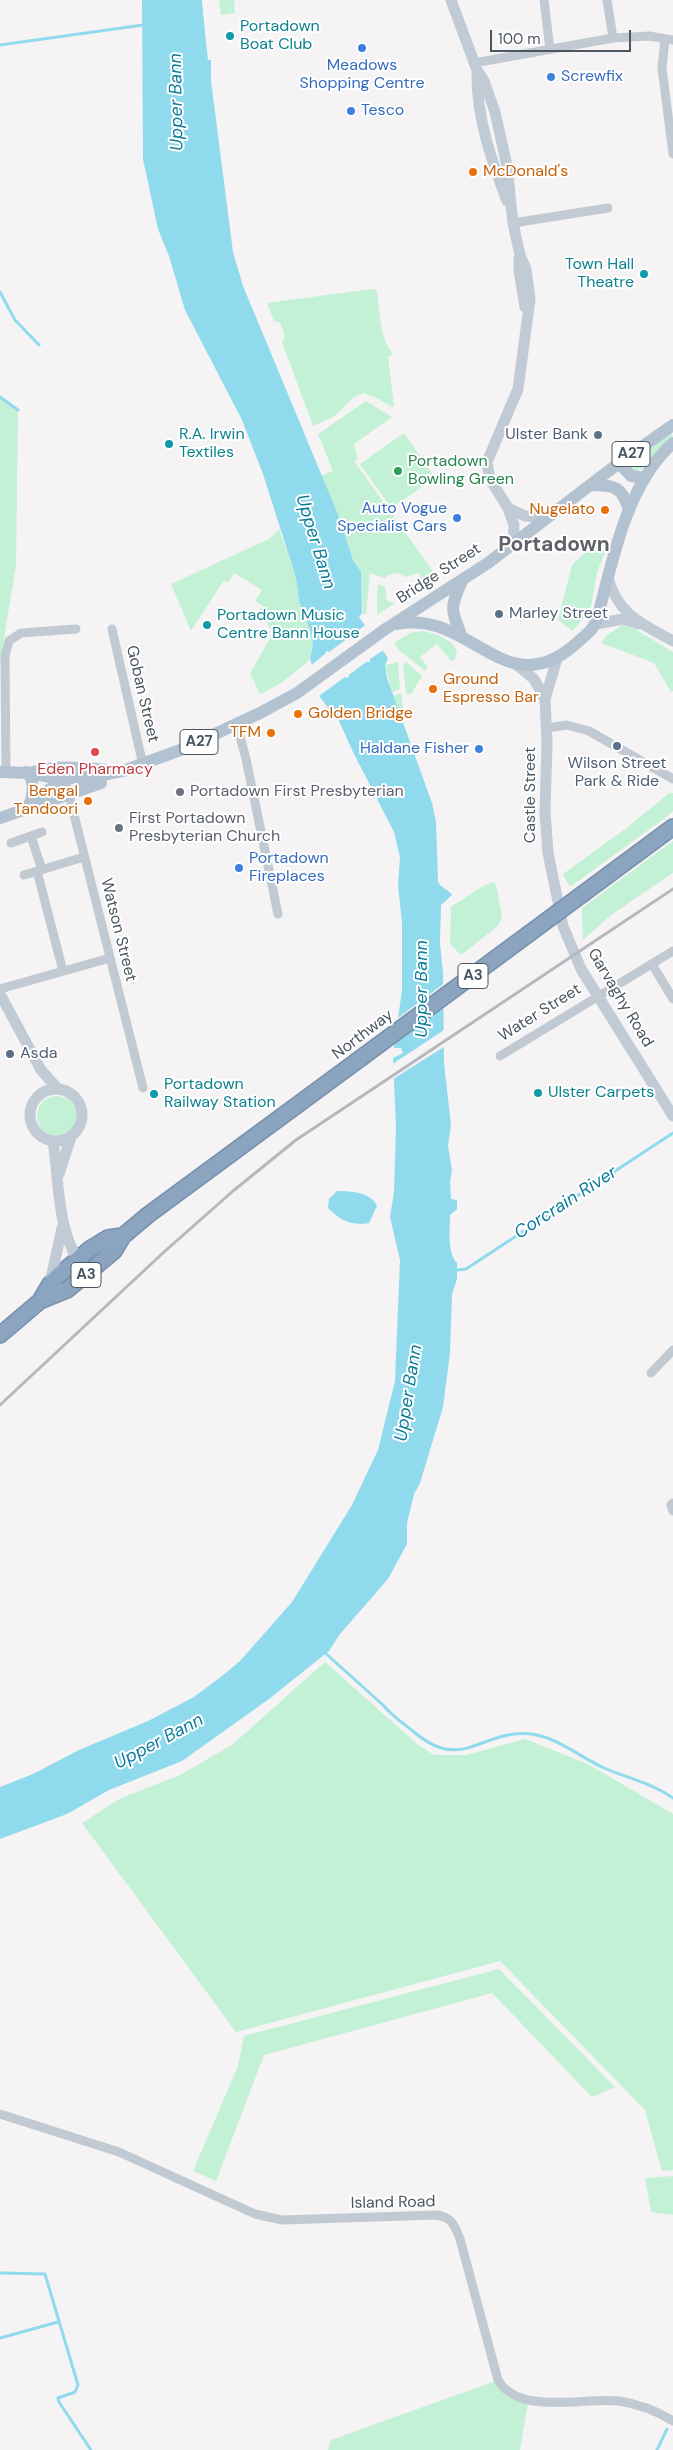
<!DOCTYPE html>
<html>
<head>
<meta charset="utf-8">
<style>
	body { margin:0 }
	#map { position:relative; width:673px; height:2450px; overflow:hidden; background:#f5f3f3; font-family:"DM Sans",sans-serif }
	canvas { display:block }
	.scale { position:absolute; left:490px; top:30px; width:141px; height:22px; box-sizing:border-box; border:2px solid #4a5661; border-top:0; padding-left:6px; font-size:15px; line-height:18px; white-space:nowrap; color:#4a5661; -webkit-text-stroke:4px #fff; paint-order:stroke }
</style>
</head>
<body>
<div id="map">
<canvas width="673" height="2450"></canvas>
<div class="scale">100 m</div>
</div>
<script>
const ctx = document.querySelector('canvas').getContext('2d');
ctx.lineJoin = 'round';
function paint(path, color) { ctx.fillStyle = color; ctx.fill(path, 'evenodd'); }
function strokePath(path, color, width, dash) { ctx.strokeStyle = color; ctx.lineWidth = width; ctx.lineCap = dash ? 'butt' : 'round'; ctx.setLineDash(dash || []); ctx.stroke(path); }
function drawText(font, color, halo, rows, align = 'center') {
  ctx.font = font + ' "DM Sans",sans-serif'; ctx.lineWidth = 4; ctx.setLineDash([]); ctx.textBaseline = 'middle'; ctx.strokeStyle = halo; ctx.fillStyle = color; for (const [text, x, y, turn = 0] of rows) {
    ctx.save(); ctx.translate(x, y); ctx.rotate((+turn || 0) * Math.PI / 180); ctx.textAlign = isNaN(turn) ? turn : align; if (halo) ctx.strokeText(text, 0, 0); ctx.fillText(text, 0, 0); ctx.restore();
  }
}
const green = new Path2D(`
	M219 0H234L235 13 221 15Z
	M371 289 376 290C379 297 378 303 379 310 381 326 383 342 393 354L388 357 394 406 392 407 379 399 363 393 353 398 335 416 313 426 282 342 285 336 280 323 274 321 267 303Z
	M0 397 18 410 16 566 0 662Z
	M366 401 392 417 354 444 358 459 354 461 439 580 428 584 421 579 419 573 405 577C398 572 392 572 385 578L370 573 366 614H363L361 572 353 560 339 517 321 476 333 471 318 434Z
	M670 432 673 436C663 447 647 470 634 472L627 464Z
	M404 433 435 478 391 508 360 464Z
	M279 529 296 578 299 601 310 630 313 645 309 661 280 684 260 694 250 673 272 635 268 623 256 615 263 606 255 601 262 590 234 573 228 583 224 580 191 631 171 584 269 539Z
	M593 545 606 550 597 572 591 607 573 631 558 620 572 565Z
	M379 584 385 587 387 601 395 603 377 615V588Z
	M622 625 635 629 673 652V691L671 692 654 663 601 643 606 636Z
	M422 631C435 633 452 639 457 651L455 659 451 661 437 644 420 657 428 667 425 671 400 651 394 643 410 633Z
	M398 662 400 689 392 692 385 665Z
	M406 662 422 676 411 694H406L403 665Z
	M401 693 403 709 397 710 393 696Z
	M669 793H673V811L669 815 570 887 563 874 628 827Z
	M673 841V873L611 915 583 940 582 908Z
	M493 882 496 884 502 916 498 926 461 955 450 944 451 907 483 886Z
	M37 1116a20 20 0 1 1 40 0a20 20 0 1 1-40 0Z
	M325 1662 417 1744 434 1755H466L525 1739 588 1764 673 1814V2170L662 2171 645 2110 500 1961 236 2032 82 1823 121 1798 180 1775 232 1745Z
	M499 1969 615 2087 592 2097 492 1993 264 2055 216 2181 193 2171 238 2066 244 2036Z
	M673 2176V2215L651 2212 645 2178Z
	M498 2380 528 2403 520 2450H328L331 2440Z`);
const water = new Path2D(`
	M142 0H202L208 58 211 60V81L233 252 243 286 339 517 353 560 361 572 362 613 359 617 388 658 385 665 387 678 432 803 436 822 438 882C442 889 448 889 452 895L441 905 440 943 443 973 444 1063 451 1125 448 1146 452 1170 450 1183 451 1199 457 1200V1209L450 1215C450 1229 447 1253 457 1263V1279L452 1294 450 1353 443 1407 420 1483 414 1494 407 1523V1544L388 1579 340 1634 329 1651 269 1699 182 1761 109 1790 67 1814 0 1839V1787L33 1774 79 1750 148 1721 194 1697 222 1676 240 1661 292 1602 352 1505 378 1450 395 1381 400 1260 390 1217 394 1192 396 1127 393 1058 403 1053 401 1048H394L402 990V923L398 885 400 857 394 832 353 752 335 712 329 709 319 696 310 658 313 645 310 630 299 601 296 578 263 474 242 420 185 310 169 256 158 229 143 159Z
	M337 1191C350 1191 371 1192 377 1206L369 1223C351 1226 341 1221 328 1208L329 1199Z`);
const pier = new Path2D(`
	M202 0H205L210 57 214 60H208Z
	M367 624 385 649 370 659V662H366L349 675 348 678 345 677 319 696 316 692 310 666 325 654 326 651 329 652 348 638V636H351Z
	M446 982V1006L392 1046 395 1020Z
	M447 1028V1045L390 1081 391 1065Z`);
const stream = new Path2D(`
	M0 45 143 25
	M0 292 15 320 39 345
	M0 397 18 410
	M457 1270 466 1269 673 1133
	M323 1651 383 1705C392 1716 403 1723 414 1732 464 1774 481 1728 532 1734 558 1738 580 1757 604 1768 627 1778 652 1783 673 1798
	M0 2273 45 2274 78 2385 75 2392 58 2398 59 2402 91 2450
	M0 2338 58 2322
	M657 2450 667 2429`);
const street = new Path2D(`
	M544 0 550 49
	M607 0 613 38
	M665 39 662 68 673 154
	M474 63 613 38 649 36 673 40
	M513 223 608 208
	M112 629 143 765
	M237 725 246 759 278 914
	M547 728 567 725 589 731 673 779
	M6 772 5 656 9 641 21 633 76 629
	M65 779 143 1088
	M31 836 42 870
	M11 843 42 832
	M37 871 63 971
	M24 875 84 857
	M652 964 673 999
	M0 989 110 958
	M500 1056 673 951
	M651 1373 673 1350
	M673 1503 671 1505 673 1511
	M0 2114 119 2152 255 2214 282 2220 437 2215C453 2218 454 2225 460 2239L498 2380C519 2416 583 2397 619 2401 638 2404 657 2411 673 2421`);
const secondary = new Path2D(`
	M451 0 477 70 484 81 495 112 507 166 513 223 520 255 526 269 530 299 518 389 487 462 490 479 508 508 514 525 513 543
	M477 71C476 116 491 159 507 201
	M519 259V270L525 307
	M508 508 525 516 546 518
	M608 577C617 614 642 624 673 641
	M596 624 623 619 639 624
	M557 659 545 699 547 743 545 812 548 853 563 926 581 969 673 1116
	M518 666 534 679 545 699
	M0 994 41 1070 58 1089
	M30 1115a26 26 0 1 1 52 0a26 26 0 1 1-52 0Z
	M53 1141C60 1188 56 1235 87 1274
	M59 1174 71 1137
	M50 1283 62 1228`);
const primary = new Path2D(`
	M619 463 631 476 645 478
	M590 485C613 485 623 486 629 511
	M397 624C469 609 504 703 572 647 583 637 595 630 598 616 613 558 627 484 673 443
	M462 637C450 608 450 607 463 579
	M0 772 30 773 49 777 85 779 123 771 183 749 260 713 297 693 384 630 488 563 619 463 673 425
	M27 772C35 782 33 790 31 801
	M33 772C57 765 83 768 108 770
	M29 804 67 777
	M0 818 101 783`);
const highway = new Path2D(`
	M584 893 673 827
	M40 1301 67 1290 114 1251 123 1236 148 1215 361 1058
	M0 1335 40 1301 50 1284 59 1275 90 1249 108 1238 123 1236`);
const rail = new Path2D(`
	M0 1405 164 1252 233 1191 296 1140 673 889`);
const highwayBridge = new Path2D(`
	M361 1058 584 893`);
const markers = [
	[230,36,5,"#0f9aa8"],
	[362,48,5,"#3f7fe0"],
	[551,77,5,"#3f7fe0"],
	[351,111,5,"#3f7fe0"],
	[473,172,5,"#e8710a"],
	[644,274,5,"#0f9aa8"],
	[598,435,5,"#5c6f8a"],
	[169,444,5,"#0f9aa8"],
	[398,471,5,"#2e9e5b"],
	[605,510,5,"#e8710a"],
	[457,518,5,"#3f7fe0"],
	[499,614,5,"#5c6f8a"],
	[207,625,5,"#0f9aa8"],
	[433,689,5,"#e8710a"],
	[298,714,5,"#e8710a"],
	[271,733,5,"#e8710a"],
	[617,746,5,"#5c6f8a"],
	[479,749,5,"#3f7fe0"],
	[95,752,5,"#e0444e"],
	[180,792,5,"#6b7280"],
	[88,801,5,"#e8710a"],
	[119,828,5,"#6b7280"],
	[239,868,5,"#3f7fe0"],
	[10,1054,5,"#5c6f8a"],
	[538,1093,5,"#0f9aa8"],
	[154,1094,5,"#0f9aa8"]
];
const shields = [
	[631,454,38],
	[199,742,38],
	[473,976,30],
	[86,1275,30]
];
const shieldNames = [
	["A27",631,454],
	["A27",199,742],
	["A3",473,976],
	["A3",86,1275]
];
const cultureNames = [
	["Portadown",240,27],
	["Boat Club",240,45],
	["Town Hall",634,265,"right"],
	["Theatre",634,283,"right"],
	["R.A. Irwin",179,435],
	["Textiles",179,453],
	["Portadown Music",217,616],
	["Centre Bann House",217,634],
	["Portadown",164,1085],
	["Railway Station",164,1103],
	["Ulster Carpets",548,1093]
];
const shopNames = [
	["Meadows",362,66,"center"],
	["Shopping Centre",362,84,"center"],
	["Screwfix",561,77],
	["Tesco",361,111],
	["Auto Vogue",447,509,"right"],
	["Specialist Cars",447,527,"right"],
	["Haldane Fisher",469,749,"right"],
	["Portadown",249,859],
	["Fireplaces",249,877]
];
const foodNames = [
	["McDonald's",483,172],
	["Nugelato",595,510,"right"],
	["Ground",443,680],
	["Espresso Bar",443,698],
	["Golden Bridge",308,714],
	["TFM",261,733,"right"],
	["Bengal",78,792,"right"],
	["Tandoori",78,810,"right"]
];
const serviceNames = [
	["Ulster Bank",588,435,"right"],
	["Marley Street",509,614],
	["Wilson Street",617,764,"center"],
	["Park & Ride",617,782,"center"],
	["Asda",20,1054]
];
const leisureNames = [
	["Portadown",408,462],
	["Bowling Green",408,480]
];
const streetNames = [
	["Bridge Street",439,574,-33],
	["Goban Street",142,694,77],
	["Castle Street",531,795,-90],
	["Watson Street",118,930,76],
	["Garvaghy Road",620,998,59],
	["Water Street",540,1013,-32],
	["Northway",363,1035,-37],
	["Island Road",393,2203,-1]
];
const healthNames = [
	["Eden Pharmacy",95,770]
];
const worshipNames = [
	["Portadown First Presbyterian",190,792],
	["First Portadown",129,819],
	["Presbyterian Church",129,837]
];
const waterNames = [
	["Upper Bann",177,102,-91],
	["Upper Bann",315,542,73],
	["Upper Bann",422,989,-90],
	["Corcrain River",566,1203,-33],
	["Upper Bann",409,1393,-81],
	["Upper Bann",159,1742,-28]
];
const districtNames = [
	["Portadown",554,545]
];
paint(green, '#c3f1d5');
paint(water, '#90daee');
paint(pier, '#f5f3f3');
strokePath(stream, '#90daee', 3);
strokePath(highway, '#7690ad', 18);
strokePath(street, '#c1cad2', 9);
strokePath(secondary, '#c1cbd6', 11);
strokePath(primary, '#b3c2d1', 12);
strokePath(highway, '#8ba5c1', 15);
strokePath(rail, '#b5b8bd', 3);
strokePath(highwayBridge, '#7690ad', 18, []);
strokePath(highwayBridge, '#8ba5c1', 15);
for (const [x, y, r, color] of markers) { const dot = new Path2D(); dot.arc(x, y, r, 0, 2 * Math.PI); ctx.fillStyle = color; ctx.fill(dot); strokePath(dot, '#fff', 2); }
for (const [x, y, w] of shields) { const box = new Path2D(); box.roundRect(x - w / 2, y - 12.5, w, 25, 4); ctx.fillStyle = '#fff'; ctx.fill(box); strokePath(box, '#4a5661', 1); }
drawText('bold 15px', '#4a5661', null, shieldNames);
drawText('16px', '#0d838f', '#fff', cultureNames, 'left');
drawText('16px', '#366cbe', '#fff', shopNames, 'left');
drawText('16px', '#c56008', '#fff', foodNames, 'left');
drawText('16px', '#4e5e75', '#fff', serviceNames, 'left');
drawText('16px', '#27864d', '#fff', leisureNames, 'left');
drawText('16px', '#4a5661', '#fff', streetNames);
drawText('16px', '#be3a42', '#fff', healthNames);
drawText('16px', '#5b616d', '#fff', worshipNames, 'left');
drawText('italic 18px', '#0c7c9b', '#fff', waterNames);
drawText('bold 21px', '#5f6368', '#fff', districtNames);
</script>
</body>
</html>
